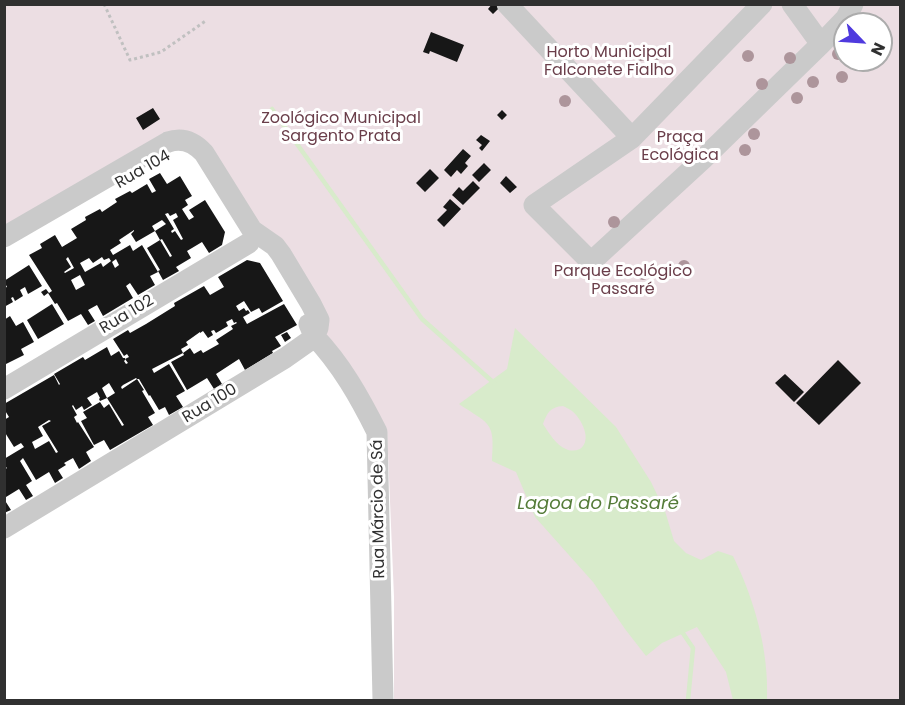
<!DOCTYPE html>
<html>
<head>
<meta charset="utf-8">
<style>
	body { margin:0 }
	#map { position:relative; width:905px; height:705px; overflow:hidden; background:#fff; font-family:Poppins,sans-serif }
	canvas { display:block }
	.frame { position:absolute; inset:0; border:6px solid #303030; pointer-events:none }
	.north { position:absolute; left:833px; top:12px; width:60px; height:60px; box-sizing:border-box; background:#fff; border:2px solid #acacac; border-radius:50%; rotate:115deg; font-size:16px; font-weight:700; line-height:24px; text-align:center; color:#303030 }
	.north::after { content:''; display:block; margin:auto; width:21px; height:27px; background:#4f3ade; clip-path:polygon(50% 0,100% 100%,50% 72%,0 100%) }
</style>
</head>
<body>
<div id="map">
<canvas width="905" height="705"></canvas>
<div class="frame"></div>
<div class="north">N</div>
</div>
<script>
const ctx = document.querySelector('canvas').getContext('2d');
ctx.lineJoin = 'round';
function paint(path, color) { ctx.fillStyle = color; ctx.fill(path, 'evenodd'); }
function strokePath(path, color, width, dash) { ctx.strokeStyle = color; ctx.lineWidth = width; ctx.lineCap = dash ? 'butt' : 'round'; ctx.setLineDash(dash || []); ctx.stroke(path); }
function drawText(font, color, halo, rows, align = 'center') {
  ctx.font = font + ' Poppins,sans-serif'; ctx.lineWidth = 6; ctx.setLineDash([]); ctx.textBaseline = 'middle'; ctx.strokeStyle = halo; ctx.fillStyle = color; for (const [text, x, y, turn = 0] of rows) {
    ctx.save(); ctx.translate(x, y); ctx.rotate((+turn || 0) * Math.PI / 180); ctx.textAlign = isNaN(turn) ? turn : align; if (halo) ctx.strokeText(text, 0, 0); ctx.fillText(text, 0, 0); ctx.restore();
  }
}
const green = new Path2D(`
	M5 5H900V700H394V597L387 429 347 365 332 347 259 227 195 137 5 230ZM845 24H881V60H845Z`);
const water = new Path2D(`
	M515 328 616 427 651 482 665 511 674 541 686 553 701 560 718 551 733 556C755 601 769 651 767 700H733L726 672 697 627 662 643 646 656 625 629 593 582 535 517 516 472 492 461C495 421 490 425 459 404L507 369ZM563 406C565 407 571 410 572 411 581 418 593 440 580 449 575 451 570 451 566 449 556 445 549 433 543 424 547 413 550 407 563 406Z`);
const stream = new Path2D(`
	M272 109 422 319 494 383
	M680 629 693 648 688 700`);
const building = new Path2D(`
	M492 4H495L499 8 493 14 488 9Z
	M431 32 464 45 457 62 430 51 429 54 423 52Z
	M153 108 160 119 143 130 136 118Z
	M502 110 507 115 502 120 497 115Z
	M396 113 404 120 397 127 390 120Z
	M481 135 490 141 482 151 479 148 482 145 476 140Z
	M463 149 471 156 465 163 468 166 461 174 457 170 451 177 444 170Z
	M484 163 491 170 479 182 472 175Z
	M430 169 439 178 425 192 416 183Z
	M160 173 167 184 180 176 192 196 185 200 188 205 182 209 189 220 194 217 189 210 205 200 225 232 222 245 209 253 202 242 187 251 191 258 176 267 179 271 163 280 158 271 160 270 147 248 160 240 155 231 136 242 131 234 134 231V230L119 240 121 243 110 250 113 255 130 245 133 251 142 245 158 272 150 276 155 285 138 295 130 283 126 286 133 298 103 316 97 305 88 310 95 321 88 325 81 314 68 321 57 303 55 304 48 293 44 296 41 292 46 289 49 293 52 291 29 255 42 248 40 244 55 235 62 247 77 238 71 229 86 220 85 217 100 209 102 212 117 202 115 199 130 191 132 193 147 184 152 193 156 191 149 179ZM168 213 170 216 176 213 178 217 173 220 183 239 181 240 175 231 172 233 171 231 174 229 165 214ZM162 220 166 224 155 231 152 226ZM162 239 172 256 170 257 160 240ZM68 257 74 268 65 273 64 272 71 267 66 259ZM102 257 104 260 109 258 111 261 103 267 101 263 85 272 80 263 89 258 93 263ZM116 259 119 265 115 268 112 262ZM80 275 85 285 76 290 71 280Z
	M506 176 517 187 510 193 500 183Z
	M473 181 480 188 463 205 452 195 459 187 463 191Z
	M450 199 461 209 444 227 437 220 447 210 443 207Z
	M247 260 260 263 283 301 262 313 259 308 251 312 244 301 236 306 239 311 244 308 246 311 248 310 250 313 243 317 247 324 284 304 297 325 275 337 281 346 272 351 273 353 245 370 239 359 216 374 222 384 214 389 207 378 187 390 171 362 184 355 183 353 190 348 194 354 201 350 203 353 219 344 216 340 233 329 231 326 237 323 236 322 234 323 232 319 226 322 228 326 216 333 214 330 211 331 213 335 208 338 203 331 200 333V332L186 342 188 345 181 349 183 353 152 369 154 373 169 364 185 391 176 396 183 407 169 415 165 407 159 410 150 395 149 396 139 379H137L136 378 123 385 121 387 122 389 137 379 144 390 142 391 155 413 148 417 153 425 110 450 104 440 94 445 81 421 87 418 83 412 100 402 104 408 109 404 122 426 124 425 107 398 115 393 109 383 102 388 107 398 100 401 99 399 100 398 97 392 87 398 92 405 84 410 82 406 76 410 73 405 72 406 77 415 74 417 77 423 78 422 94 447 86 452 91 461 79 469 73 458 64 463 66 465 58 470 63 478 55 483 49 472 36 480 23 458 20 461 32 481 26 485 33 496 26 500 19 489 6 497 4 494V470L7 468 4 465V459L24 447 21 443 14 447 4 431V420L9 417 4 409V404L54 375 59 385 60 384 54 374 83 357 85 360 107 347 111 356 119 351 123 358H125V360L124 361 126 364 128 363 125 359 129 357 127 354 124 356 113 339 128 330 130 333 146 324 175 306 174 303 204 286 210 295 224 287 218 277ZM49 420 51 421 42 426 58 452 56 453 49 441 35 449 32 442 43 436 38 427Z
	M29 265 42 286 28 294 25 287 20 290 23 296 15 301 13 297 11 298 13 302 4 307V288L7 287 4 281Z
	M52 304 64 324 38 339 27 320Z
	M10 316 16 326 23 322 34 342 21 349 24 355 4 365V320Z
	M287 332 291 338 285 342 281 335Z
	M838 360 861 383 819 425 796 403Z
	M785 374 804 392 794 402 775 383Z
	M4 499 11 510 4 513Z`);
const path = new Path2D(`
	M104 4 130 60 161 52 207 20`);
const minor = new Path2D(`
	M507 4 632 138 762 4
	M792 4 821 44 846 18 853 4
	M632 138 534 205 591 262 703 159 821 44
	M4 237 168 142C182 137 194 142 204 153L252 230 275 246 281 254 311 304 319 320 318 328 314 336C341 364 360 398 377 432L383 700
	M4 389 249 243
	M4 528 285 358 312 339 314 336 309 324`);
const trees = [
	[657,54],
	[838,54],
	[641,55],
	[748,56],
	[790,58],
	[842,77],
	[813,82],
	[762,84],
	[797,98],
	[565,101],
	[754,134],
	[745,150],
	[614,222],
	[684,266],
	[643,274]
];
const parkNames = [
	["Horto Municipal",609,53],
	["Falconete Fialho",609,71],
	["Zoológico Municipal",341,119],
	["Sargento Prata",341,137],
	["Praça",680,138],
	["Ecológica",680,156],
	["Parque Ecológico",623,272],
	["Passaré",623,290]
];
const streetNames = [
	["Rua 104",143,170,-30],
	["Rua 102",127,315,-31],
	["Rua 100",210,404,-31],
	["Rua Márcio de Sá",379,509,-91]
];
const waterNames = [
	["Lagoa do Passaré",598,504]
];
paint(green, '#ecdee3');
paint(water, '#d8ebcb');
strokePath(stream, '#d8ebcb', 4.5);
paint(building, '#171717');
strokePath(path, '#c0c0c0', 3, [3, 3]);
strokePath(minor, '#cacaca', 21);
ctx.fillStyle = '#ad959b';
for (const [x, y] of trees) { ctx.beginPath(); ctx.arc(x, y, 6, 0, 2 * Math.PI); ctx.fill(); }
drawText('16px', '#6a3e4a', '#fff', parkNames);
drawText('16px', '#303030', '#fff', streetNames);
drawText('italic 18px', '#557c39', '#fff', waterNames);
</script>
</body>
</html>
